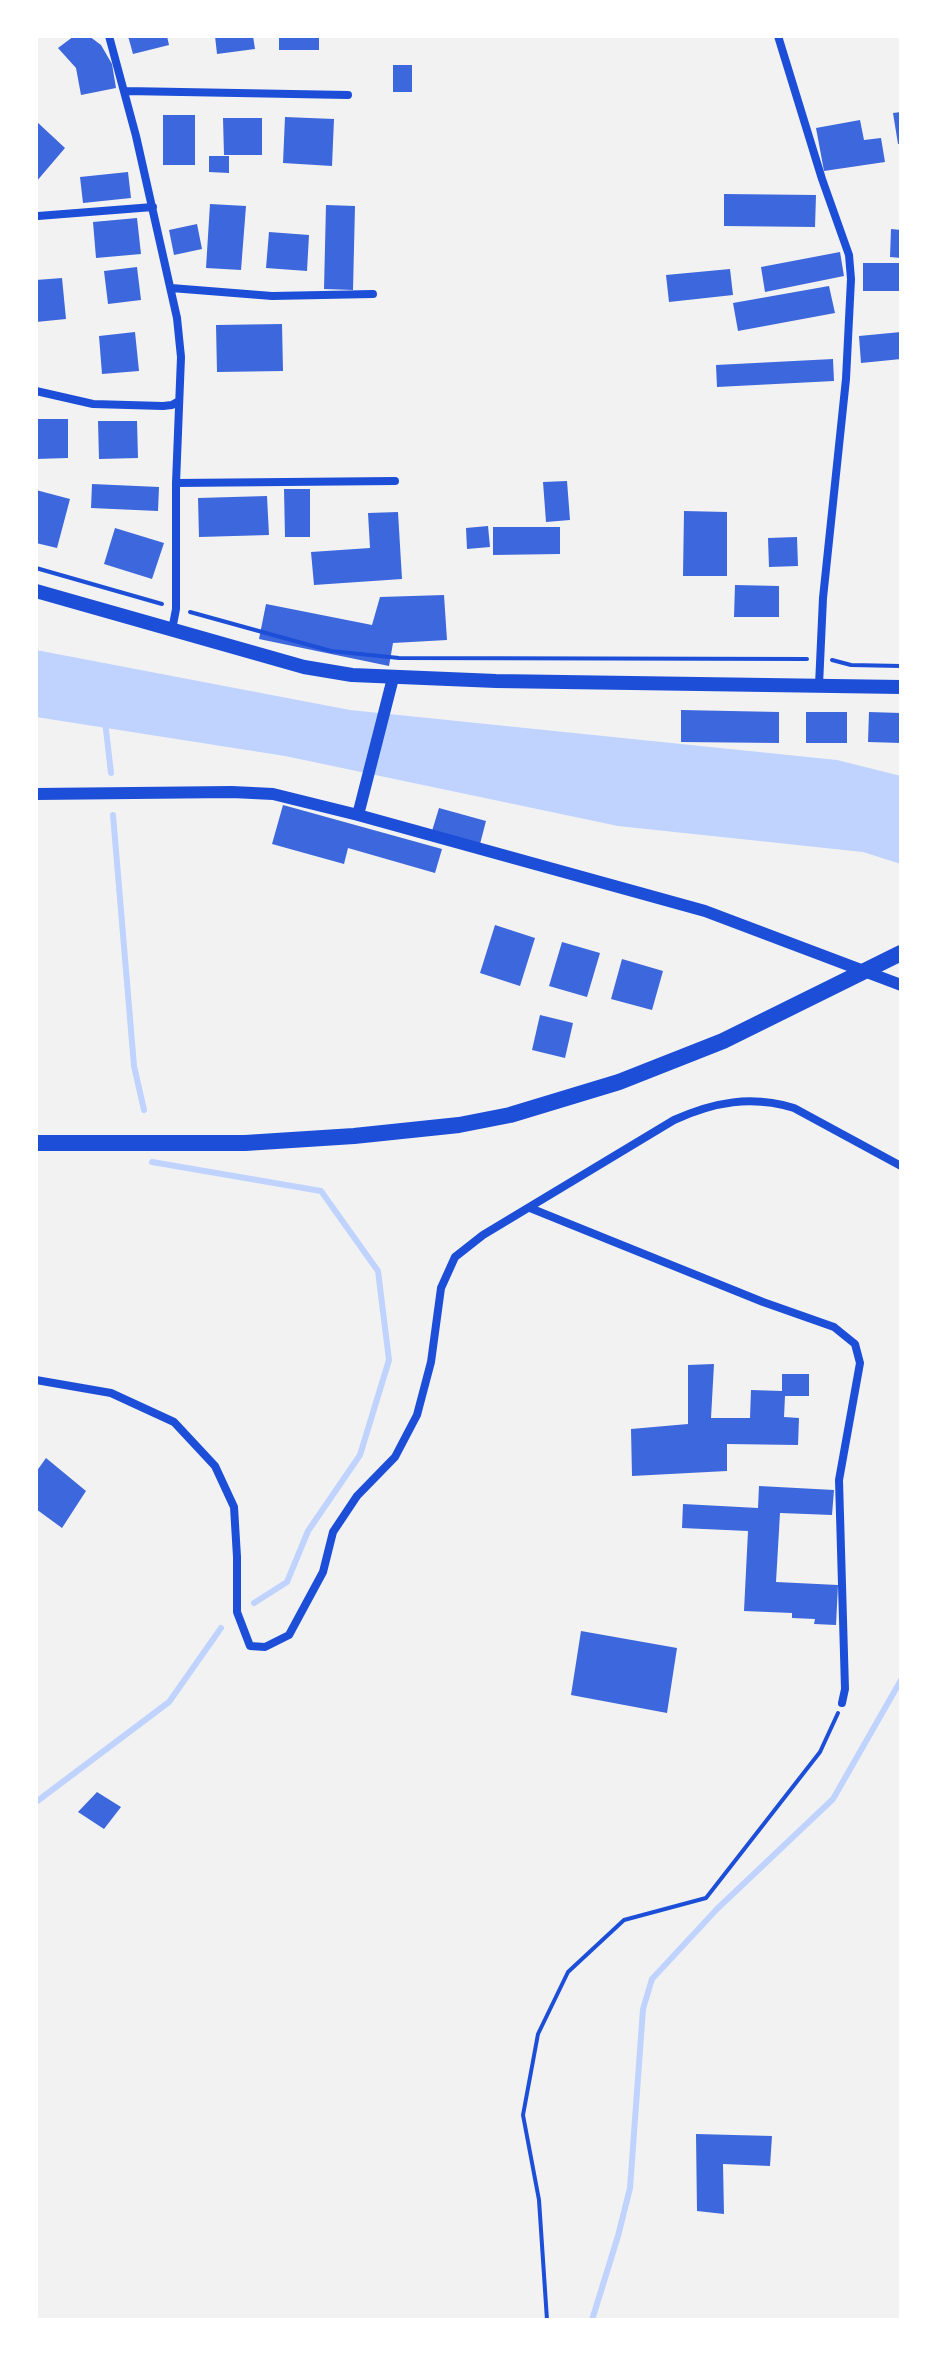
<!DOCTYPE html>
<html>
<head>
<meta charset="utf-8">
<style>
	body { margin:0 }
	#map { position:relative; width:937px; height:2356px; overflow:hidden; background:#f2f2f2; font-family:"PT Sans Narrow",sans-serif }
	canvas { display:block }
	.frame { position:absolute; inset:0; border:38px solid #fff; pointer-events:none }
</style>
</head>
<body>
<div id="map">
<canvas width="937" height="2356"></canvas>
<div class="frame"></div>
</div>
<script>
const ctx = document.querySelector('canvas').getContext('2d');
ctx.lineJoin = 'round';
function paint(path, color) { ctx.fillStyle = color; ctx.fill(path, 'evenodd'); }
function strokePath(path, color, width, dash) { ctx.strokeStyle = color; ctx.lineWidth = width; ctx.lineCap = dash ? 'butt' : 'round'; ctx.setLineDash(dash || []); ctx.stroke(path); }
const water = new Path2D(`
	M36 650 350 710 837 760 901 776V864L863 852 618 826 285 756 36 717Z`);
const stream = new Path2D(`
	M105 721 111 773
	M113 815 134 1066 144 1110
	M152 1162 321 1191 378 1271 389 1360 360 1455 308 1531 287 1582 254 1603
	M36 1802 169 1702 221 1628
	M592 2320 618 2236 630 2188 643 2009 652 1979 717 1909 833 1799 901 1680`);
const building = new Path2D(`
	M74 36H89L101 45 112 64 116 88 81 95 76 68 58 48Z
	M128 36H167L169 45 133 54Z
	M215 36H253L255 49 217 54Z
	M279 36H319V50H279Z
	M393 65H412V92H393Z
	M901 112V144H898L893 113Z
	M163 115H195V165H163Z
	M285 117 334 119 332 166 283 163Z
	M223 118H262V155H224Z
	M860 120 864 140 881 138 885 162 824 171 816 128Z
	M36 121 65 148 36 182Z
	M209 156H229V173L209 172Z
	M128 172 131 198 83 203 80 177Z
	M724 194 816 195 815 227 724 226Z
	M210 204 246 206 241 270 206 268Z
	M326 205 355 206 353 290 324 289Z
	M137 218 141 254 96 258 93 222Z
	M197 224 202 249 174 255 169 230Z
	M891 229 901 230V258L890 257Z
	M269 232 309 235 307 271 266 268Z
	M840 252 844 276 765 292 761 267Z
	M863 263H901V291H863Z
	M137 267 141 300 108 304 104 271Z
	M730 269 733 295 669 302 666 275Z
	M62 278 66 319 36 322V280Z
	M829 286 835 313 738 331 733 303Z
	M282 324 283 371 217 372 216 325Z
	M135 332 139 371 102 374 99 336Z
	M901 332V359L861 363 859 336Z
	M833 359 834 381 717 387 716 365Z
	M36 419H68V458L36 459Z
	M98 421H137L138 458 99 459Z
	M567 481 570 520 546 522 543 482Z
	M92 484 159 487 158 511 91 508Z
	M284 489H310V537H285Z
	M36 490 70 499 57 548 36 543Z
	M267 496 269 535 199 537 198 498Z
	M684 511 727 512V576H683Z
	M398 512 402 579 314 585 311 552 370 548 368 513Z
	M488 526 490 547 467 549 466 528Z
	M493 527H560V554L493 555Z
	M115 528 164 543 152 579 104 564Z
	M797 537 798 566 769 567 768 538Z
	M735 585 779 586V617H734Z
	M444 595 447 640 393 643 389 666 259 639 266 604 372 625 380 597Z
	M681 710 779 712V743L681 742Z
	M806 712H847V743H806Z
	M869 712 901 713V743L868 742Z
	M283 805 442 849 435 873 348 848 344 864 272 844Z
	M439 808 486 821 480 844 432 831Z
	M495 925 535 938 520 986 480 973Z
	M562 942 600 953 587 997 549 986Z
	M622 959 663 971 652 1010 611 999Z
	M540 1015 573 1023 565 1058 532 1050Z
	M714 1364 711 1418H750L751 1390 782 1391V1374H809V1396H785L784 1417 799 1418 798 1445 727 1444V1471L632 1476 631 1429 688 1424V1365Z
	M46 1458 86 1491 62 1528 36 1509V1472Z
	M759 1486 834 1490 832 1515 780 1513 776 1582 838 1585 836 1625 814 1624 815 1619 792 1618V1613L744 1611 748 1531 682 1528 683 1504 758 1508Z
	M581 1631 677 1648 667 1713 571 1695Z
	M97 1792 121 1807 104 1829 78 1812Z
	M696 2134 772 2136 770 2166 723 2164 724 2214 697 2211Z`);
const path = new Path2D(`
	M36 568 162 604
	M190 612 331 651 399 658 807 659
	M832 660 851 665 901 666
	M547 2320 539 2200 523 2115 538 2034 568 1972 624 1920 706 1898 820 1752 838 1713`);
const minor = new Path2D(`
	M109 36 136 136 177 318 181 357 176 483V609L172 630
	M778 36 822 179 849 255 851 279 846 379 823 598 819 685
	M126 91 348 95
	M38 216 153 207
	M171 288 272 296 373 294
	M36 391 93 404 163 406 172 405 179 401
	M176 483 395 481
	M530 1208 763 1302 834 1327 855 1344 860 1363 839 1480 845 1689 842 1703
	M36 1380 111 1393 174 1422 215 1466 234 1507 237 1557V1612L250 1646 265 1647 289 1635 323 1572 333 1532 357 1496 395 1457 417 1415 431 1362 441 1288 455 1257 483 1235 674 1120C714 1102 751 1095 794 1108L901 1166`);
const tertiary = new Path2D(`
	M36 794 232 792 273 794 358 815 705 911 901 985
	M358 815 393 678`);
const secondary = new Path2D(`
	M36 591 304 667 352 675 496 681 901 687`);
const primary = new Path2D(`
	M36 1143H245L354 1136 459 1125 510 1115 619 1082 723 1041 901 953`);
paint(water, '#bfd3fe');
strokePath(stream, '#bfd3fe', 6);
paint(building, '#3d67dc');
strokePath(path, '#1d4ed8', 4);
strokePath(minor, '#1d4ed8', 8);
strokePath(tertiary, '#1d4ed8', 12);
strokePath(secondary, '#1d4ed8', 14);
strokePath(primary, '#1d4ed8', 16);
</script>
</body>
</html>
